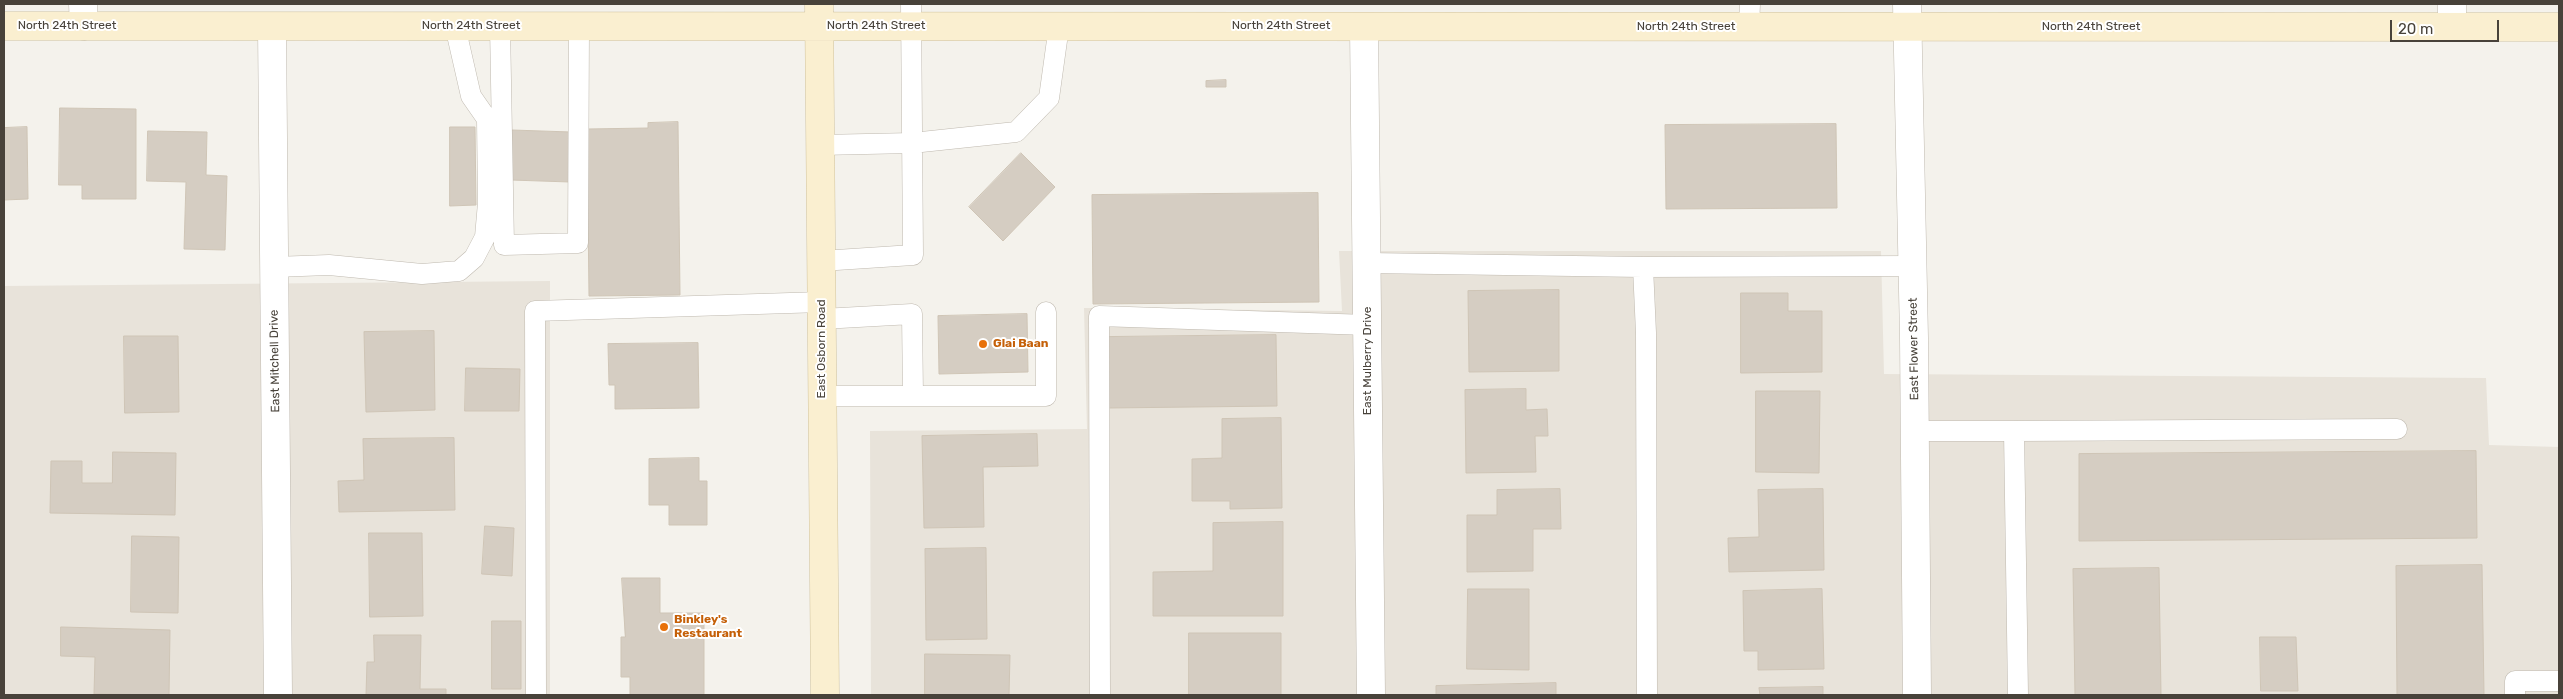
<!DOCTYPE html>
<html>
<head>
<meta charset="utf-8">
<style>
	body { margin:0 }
	#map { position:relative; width:2563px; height:699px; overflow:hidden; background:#f4f2ec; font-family:Rubik,sans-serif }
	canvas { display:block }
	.frame { position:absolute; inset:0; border:5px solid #48423a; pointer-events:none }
	.scale { position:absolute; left:2390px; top:20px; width:109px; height:22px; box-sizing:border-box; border:2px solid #48423a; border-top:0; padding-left:6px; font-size:15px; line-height:18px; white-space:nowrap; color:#48423a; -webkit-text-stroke:4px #fff; paint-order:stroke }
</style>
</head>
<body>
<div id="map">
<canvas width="2563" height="699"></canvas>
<div class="frame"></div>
<div class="scale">20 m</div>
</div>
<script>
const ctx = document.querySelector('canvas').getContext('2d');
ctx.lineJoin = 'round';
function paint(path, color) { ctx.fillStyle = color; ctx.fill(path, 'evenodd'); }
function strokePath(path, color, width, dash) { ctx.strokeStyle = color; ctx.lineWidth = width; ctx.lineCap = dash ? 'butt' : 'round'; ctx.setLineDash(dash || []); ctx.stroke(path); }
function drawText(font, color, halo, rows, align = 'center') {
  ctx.font = font + ' Rubik,sans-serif'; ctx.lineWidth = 4; ctx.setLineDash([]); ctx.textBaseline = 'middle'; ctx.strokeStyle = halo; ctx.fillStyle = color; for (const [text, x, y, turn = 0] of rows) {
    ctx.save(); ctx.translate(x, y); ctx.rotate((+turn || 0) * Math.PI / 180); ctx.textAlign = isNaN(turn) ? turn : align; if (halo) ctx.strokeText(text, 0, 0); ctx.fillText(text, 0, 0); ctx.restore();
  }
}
const residential = new Path2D(`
	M1339 251H1881L1884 374 2486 378 2489 445 2559 447V695H871L870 431 1087 429 1084 308 1342 311Z
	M550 281V695H4V286Z`);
const building = new Path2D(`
	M1226 80V87H1206V81Z
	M60 108 136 109V199H82V185H59Z
	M678 122 680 295 589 296 587 129 648 128V123Z
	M1836 124 1837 208 1666 209 1665 125Z
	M27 127 28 199 4 200V128Z
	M450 127H475L476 205 450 206Z
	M512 130 571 132 570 182 511 180Z
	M148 131 207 132 206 175 227 176 225 250 184 249 186 182 147 181Z
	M1021 153 1055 187 1003 241 969 207Z
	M1318 193 1319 302 1093 304 1092 195Z
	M1559 290V371L1469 372 1468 291Z
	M1741 293H1788V311H1822V372L1741 373Z
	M1027 314 1028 372 939 374 938 316Z
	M434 331 435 410 366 412 364 332Z
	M1276 335 1277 406 1108 408 1107 337Z
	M124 336H178L179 412 125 413Z
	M698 343 699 408 615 409V385H609L608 344Z
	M466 368 520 369 519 411H465Z
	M1526 389V410L1547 409 1548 436H1535L1536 472 1466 473 1465 390Z
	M1756 391H1820L1819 473 1756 472Z
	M1281 418 1282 508 1230 509V501H1192V459L1222 458V419Z
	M1037 434 1038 466 983 467 984 527 924 528 922 436Z
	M454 438 455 510 339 512 338 481 364 480 363 439Z
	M2476 451 2477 538 2079 541V454Z
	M113 452 176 453 175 515 50 513 51 461H82V483H112Z
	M699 458V481H707V525H669V505H649V459Z
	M1560 489 1561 529H1533V571L1467 572V515H1497V490Z
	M1823 489 1824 570 1729 572 1728 538 1759 537 1758 490Z
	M1283 522V616H1153V572L1213 571V523Z
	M485 526 514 528 512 576 482 574Z
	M369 533H422L423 616 370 617Z
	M132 536 179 537 178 613 131 612Z
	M986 548 987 639 926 640 925 549Z
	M2482 565 2484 695H2397L2396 566Z
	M2159 568 2161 695H2075L2073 569Z
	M622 578H660V613H704V695H630V677H621V637H625Z
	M1468 589H1529V670L1467 669Z
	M1822 589 1824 669 1758 670V651H1744L1743 591Z
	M492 621H521V689H492Z
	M61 627 170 630 169 695 94 694 95 657 61 656Z
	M1189 633H1281V695H1189Z
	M374 635H421L420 689H446V695H366L367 662H374Z
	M2260 637H2296L2298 691H2261Z
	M925 654 1010 655 1009 695H925Z
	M1556 683V695H1436V686Z
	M1823 687V695H1760L1759 688Z`);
const service = new Path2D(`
	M500 26 504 245 578 243 579 26
	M1749 27 1750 4
	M820 145 912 143 1016 132 1049 98 1059 26
	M821 261 913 255 911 4
	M1367 263 1643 267 1913 266
	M274 267 329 265 422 274 459 271 474 258 485 237 488 203 487 119 471 96 455 26
	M1643 267 1646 333 1647 695
	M822 319 912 314 913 396
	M823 396H1046V312
	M1915 431H2014L2018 695
	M2014 431 2397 429
	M536 695 535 311 822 302
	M1100 695 1099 316 1368 325
	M2515 695V681H2559`);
const minor = new Path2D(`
	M83 4 84 26
	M1907 4 1914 338 1917 695
	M2452 4V27
	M272 27 278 695
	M1364 27 1371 695`);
const secondary = new Path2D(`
	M819 4 825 695
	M4 26 2559 27`);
const markers = [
	[983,344,5,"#e8710a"],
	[664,627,5,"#e8710a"]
];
const streetNames = [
	["North 24th Street",67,26],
	["North 24th Street",471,26],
	["North 24th Street",876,26],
	["North 24th Street",1281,26],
	["North 24th Street",1686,27],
	["North 24th Street",2091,27],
	["East Osborn Road",822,349,-90],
	["East Flower Street",1914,349,-91],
	["East Mitchell Drive",275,361,-91],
	["East Mulberry Drive",1368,361,-90]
];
const foodNames = [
	["Glai Baan",993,344],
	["Binkley's",674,620],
	["Restaurant",674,634]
];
paint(residential, '#e8e3da');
paint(building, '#d5cdc2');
strokePath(building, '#cfc5b6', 1);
strokePath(service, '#bfb9af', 21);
strokePath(minor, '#bfb9af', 29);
strokePath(secondary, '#d0c39f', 29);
strokePath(service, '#fff', 20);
strokePath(minor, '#fff', 28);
strokePath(secondary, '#faefd0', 28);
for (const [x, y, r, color] of markers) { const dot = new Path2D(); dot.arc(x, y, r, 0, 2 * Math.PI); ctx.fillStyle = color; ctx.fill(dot); strokePath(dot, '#fff', 2); }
drawText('12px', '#48423a', '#fff', streetNames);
drawText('bold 12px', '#c56008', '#fff', foodNames, 'left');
</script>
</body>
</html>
